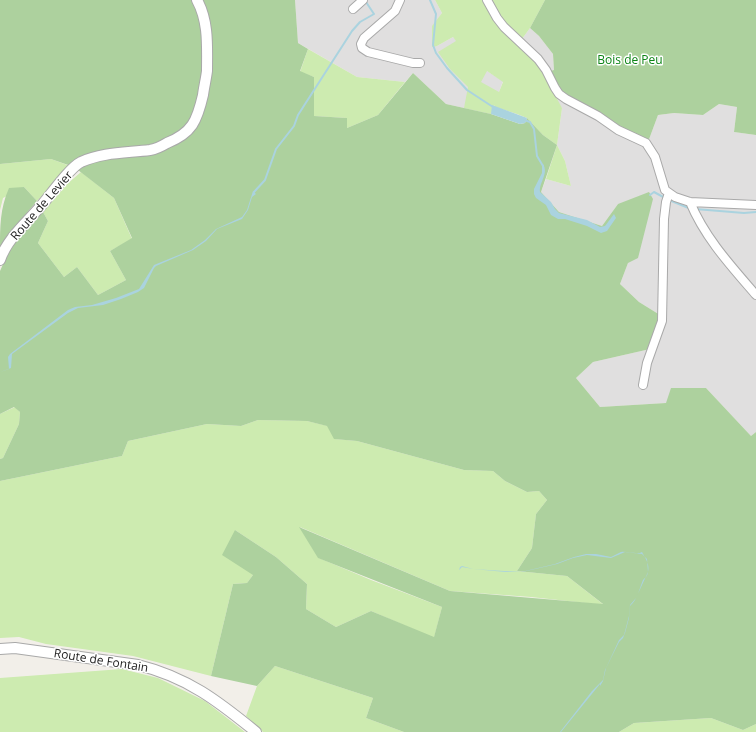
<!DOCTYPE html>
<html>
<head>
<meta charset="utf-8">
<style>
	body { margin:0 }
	canvas { display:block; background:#f2efe9 }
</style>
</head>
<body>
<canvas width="756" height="732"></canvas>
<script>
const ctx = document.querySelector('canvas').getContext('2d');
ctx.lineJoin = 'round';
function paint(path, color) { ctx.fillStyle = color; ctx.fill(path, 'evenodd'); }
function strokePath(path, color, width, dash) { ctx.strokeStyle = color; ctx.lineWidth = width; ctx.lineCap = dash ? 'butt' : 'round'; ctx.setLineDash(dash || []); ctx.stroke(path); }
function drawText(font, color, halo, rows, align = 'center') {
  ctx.font = font + ' "Open Sans",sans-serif'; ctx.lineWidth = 3; ctx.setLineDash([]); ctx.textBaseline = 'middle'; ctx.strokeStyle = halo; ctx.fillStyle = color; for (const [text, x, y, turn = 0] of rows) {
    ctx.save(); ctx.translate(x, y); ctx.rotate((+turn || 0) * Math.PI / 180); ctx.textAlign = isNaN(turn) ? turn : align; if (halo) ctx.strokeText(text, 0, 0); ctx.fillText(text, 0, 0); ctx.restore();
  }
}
const residential = new Path2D(`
	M295 0H435L442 13 433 26 437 46 453 37 487 71 503 81 491 114 446 104 413 73 405 82 357 77 298 43Z
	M530 28 539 36 553 54 554 70 550 71 564 94 648 142 658 115 674 113 703 115 719 104 737 107 734 132 756 135V432L751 436 706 388 666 403 600 407 576 378 593 362 650 349 660 315 639 302 620 284 628 263 618 204 602 226 559 212 541 192 546 179 571 186 565 161 557 145 562 108 519 43Z`);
const grass = new Path2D(`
	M435 0H545L530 28 519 43 538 63 562 108 557 145 565 161 571 186 546 179 557 145 543 135 527 118 517 114 495 107 494 105 491 114 464 108 468 87 450 69 438 52 456 41 453 37 437 46 432 47V26L442 13ZM487 71 503 82 499 92 481 82Z
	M308 49 357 77 405 82 378 115 347 128V118L313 116 314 77 300 72Z
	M51 159 70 166 37 201 24 187 3 198 0 210V164Z
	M81 172 114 198 132 239 110 251 126 280 98 295 77 267 64 277 38 243 48 221 43 212 66 185Z
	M15 407 20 412 19 424 3 458 0 459V414Z
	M258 420 307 421 328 426 335 439 357 441 464 470 493 471 505 481 527 492 539 491 547 500 536 514 532 548 517 571 567 576 604 605 531 597 450 591 300 527 319 558 371 580 442 607 434 638 371 611 336 627 306 609 307 584 276 557 235 530 253 575 247 583 233 584 211 676 133 656 46 644 19 637 0 638V481L122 456 128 441 207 424 241 426Z
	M275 666 373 698 366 718 404 732H263L246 716 257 686Z
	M122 669 158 678 205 701 245 732H0V678Z
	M711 718 743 730 756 724V732H619L634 723Z`);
const forest = new Path2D(`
	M0 0H192L199 13 203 42 202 77 195 113 191 121 173 137 151 146 71 166 51 159 0 164Z
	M201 0H295L298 43 308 49 300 71 314 77V116L347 118V128L378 115 413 73 446 104 491 114 520 124 525 123 527 118 543 135 557 145 541 192 559 212 602 226 618 204 649 192 653 199 638 258 628 263 620 284 639 302 660 315 650 349 593 362 576 378 600 407 666 403 671 388H706L751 436 756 432V724L743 730 711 718 634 723 619 732H404L366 718 373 698 275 666 257 686 211 676 233 584 247 583 253 575 222 555 235 530 276 557 307 584 306 609 336 627 371 611 434 637 442 607 318 558 299 527 450 591 603 604 567 576 517 571 532 548 536 514 547 500 539 491 527 492 505 481 493 471 464 470 357 441 334 439 327 426 307 421 258 420 241 426 207 424 128 441 122 456 0 481V459L3 458 19 424 20 412 14 407 0 414V271L8 253 24 231 43 212 48 221 38 243 64 277 77 267 98 295 126 280 110 251 132 238 114 198 78 170 81 166 191 134 210 77Z
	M545 0H756V135L734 132 737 107 719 104 703 115 674 113 658 115 648 142 564 94 555 81 550 71 554 70 553 54 539 36 530 28Z
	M24 187 37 201 6 237 0 249C0 227 0 208 9 188Z`);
const water = new Path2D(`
	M492 105 527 118 525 123 520 124 491 114Z
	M543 164C549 174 539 182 540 192L551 202 555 209 559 213 587 220 600 227 605 226 614 214 616 218 607 231 601 233 587 226 565 219H558L551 215 546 205 536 198 534 194V189L542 173V165Z
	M253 191 256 194 252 197 248 210 242 219 217 229 206 241 193 250 156 266 154 268 144 288 138 292 121 299 103 305 78 308 68 313 12 354 11 368 0 372 9 369 8 357 10 354 68 310 75 307 92 305 116 298 139 289 154 265 191 250 205 240 216 229 242 217 247 210Z
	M621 552C628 551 637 555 642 552 645 558 650 564 648 572 648 575 645 578 643 580 639 589 638 599 630 606L629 618 625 633 623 638 619 642 606 668 603 681 600 686V684L561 732H560L592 691 603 680 605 670 613 653 619 640 624 635 629 616 630 605 636 598 648 572 647 559 642 554 625 552 611 558 587 555 573 558 557 564 522 572H506L473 569 462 567 459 570 460 567 462 566 473 569 504 571 521 572 555 564 574 557 586 554H596L611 557Z`);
const stream = new Path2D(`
	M430 0 436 14 433 45 436 53 447 68 467 90 493 107
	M524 120 530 122 534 129 537 156 543 166
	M254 192 265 180 276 149 294 126 298 115 352 31 360 22 374 14 366 2
	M650 195 654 192 665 198
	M669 200 691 209
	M695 209 744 213 756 212`);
const minor = new Path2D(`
	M400 0 395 11 364 38 361 44 362 48 368 52 413 63H420
	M487 0 497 18 504 27 538 59 546 70 555 88 559 94 566 99 598 116 618 130 646 143 655 157 665 190 675 197 690 202 756 205
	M353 9 363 0
	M690 202C705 238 731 266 756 295
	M643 385 647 363 662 321 664 219 666 202 669 193`);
const tertiary = new Path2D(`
	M0 260C7 239 26 223 40 207 50 196 69 168 81 162 103 152 127 153 150 150 156 149 162 146 167 143 192 133 197 121 203 95 204 87 206 79 207 71 207 47 209 22 197 0
	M0 649 15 648 138 665C187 677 218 701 256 732`);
const parkNames = [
	["Bois de Peu",630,61]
];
const streetNames = [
	["Route de Levier",42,206,-49],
	["Route de Fontain",101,661,9]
];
paint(residential, '#e0dfdf');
paint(grass, '#cdebb0');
paint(forest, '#add19e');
paint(water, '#aad3df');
strokePath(stream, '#aad3df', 2);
strokePath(minor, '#a9a9a9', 10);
strokePath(tertiary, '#a9a9a9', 12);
strokePath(minor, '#fff', 8);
strokePath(tertiary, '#fff', 10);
drawText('12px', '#0c8416', '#fff', parkNames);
drawText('12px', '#222', '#fff', streetNames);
</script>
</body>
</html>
